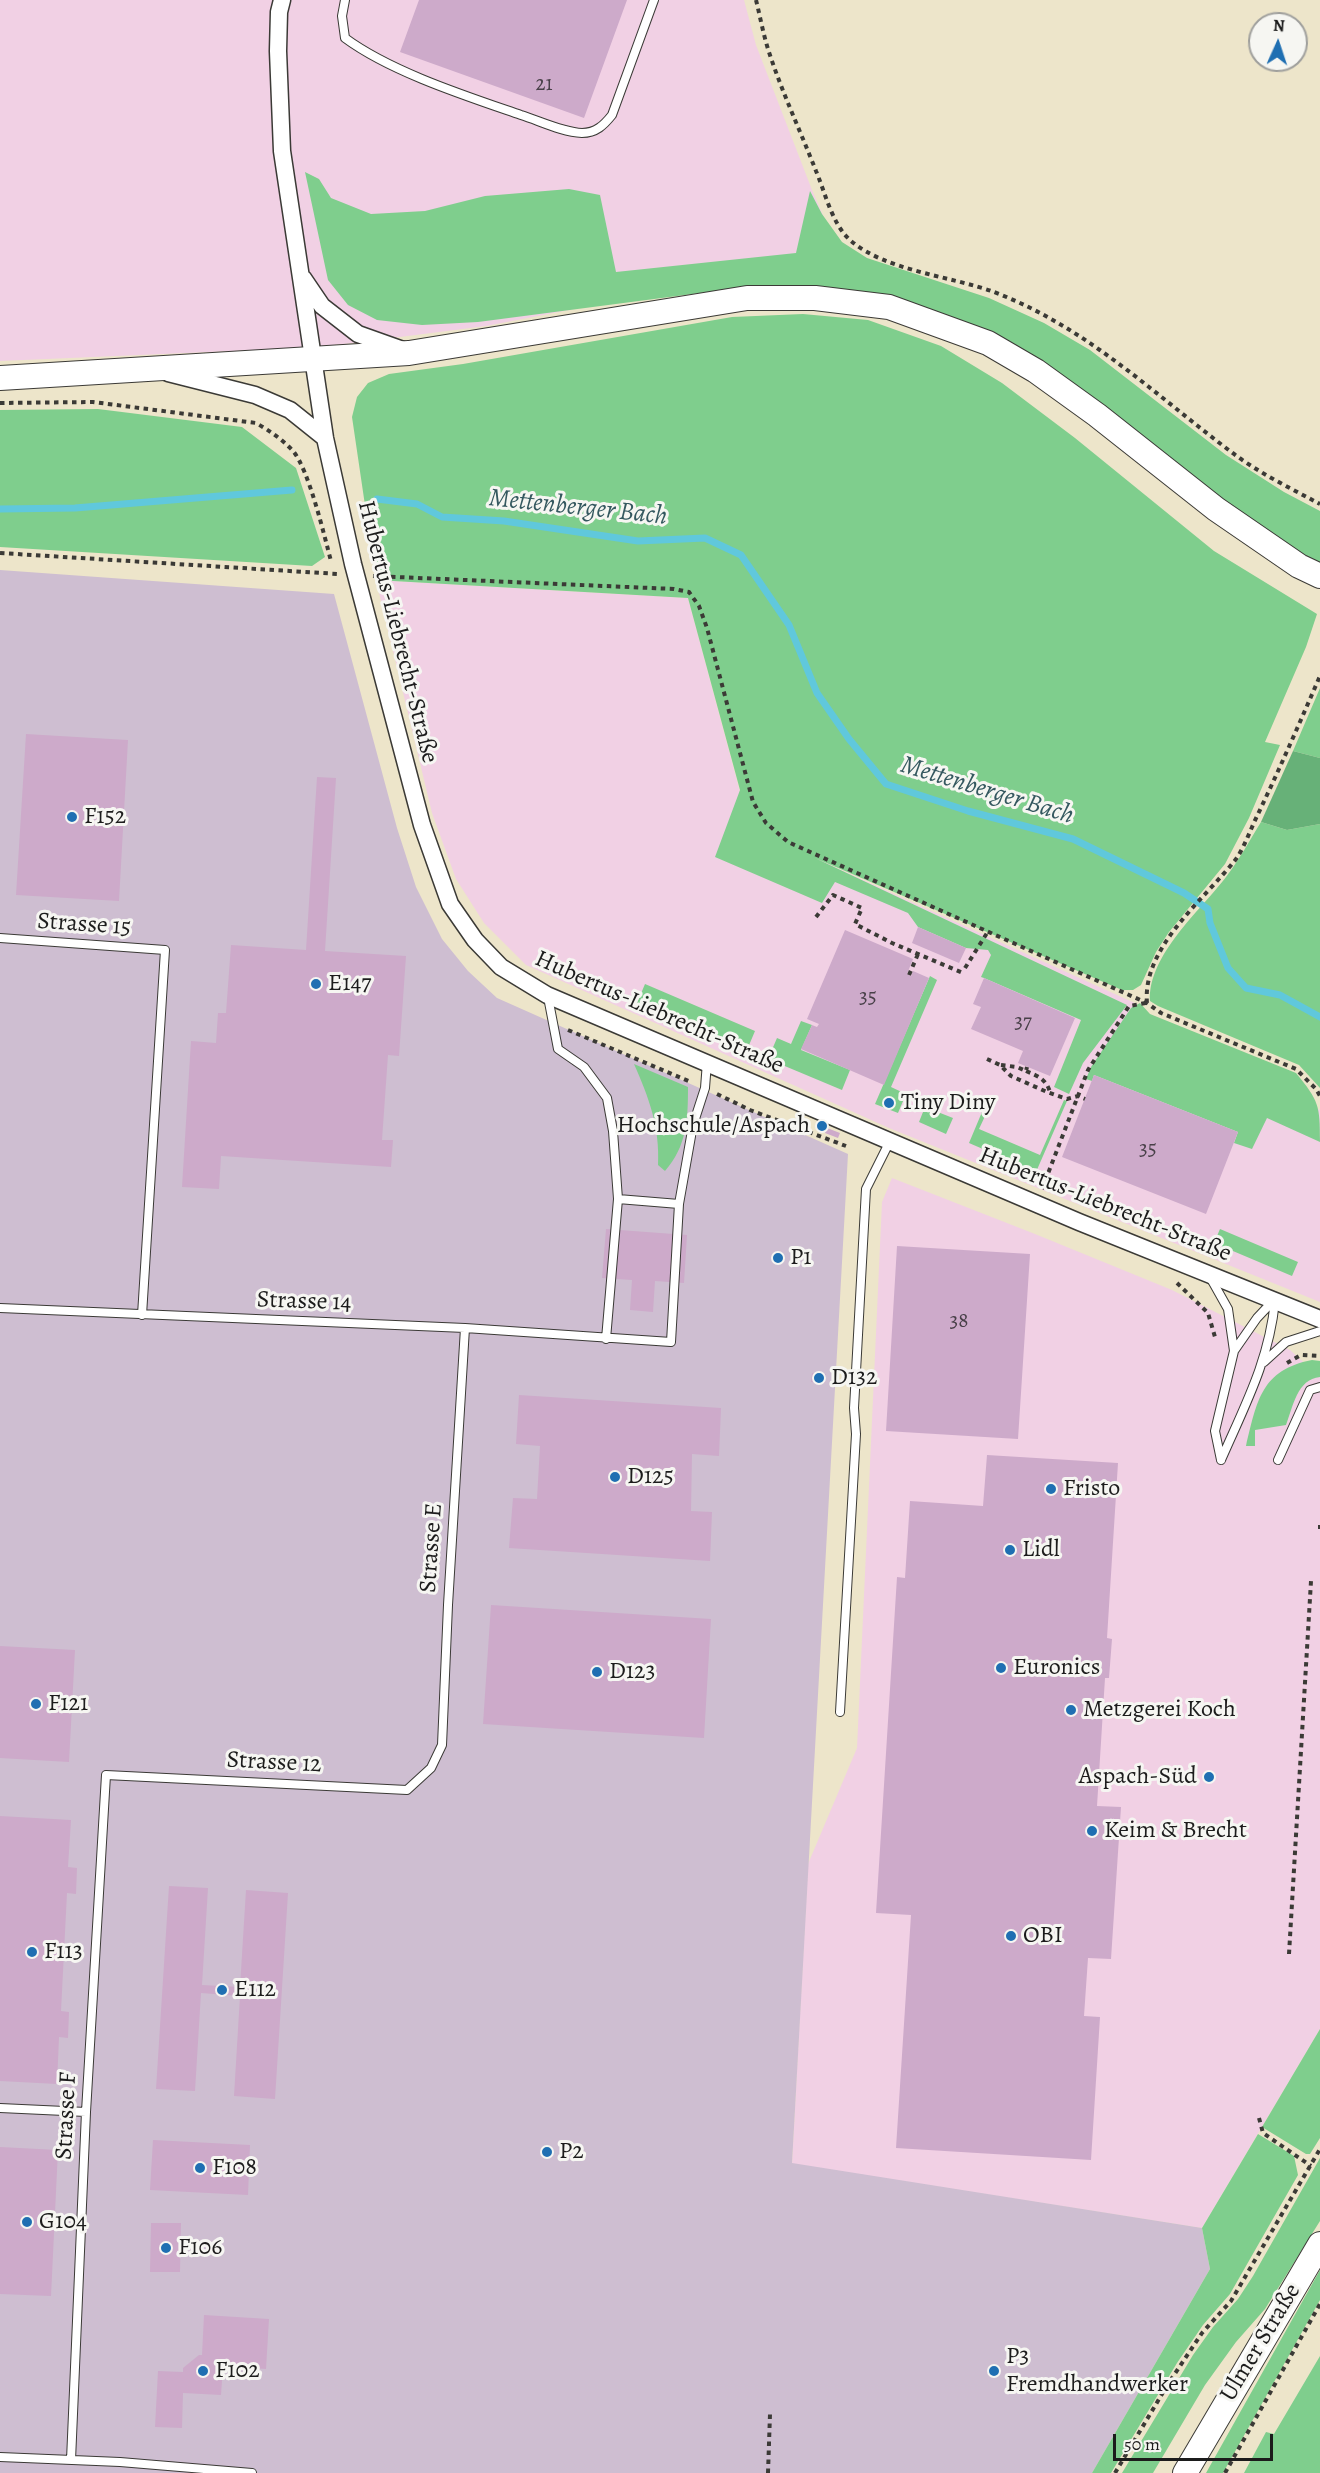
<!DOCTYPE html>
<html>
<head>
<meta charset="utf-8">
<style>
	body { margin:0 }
	#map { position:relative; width:1320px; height:2473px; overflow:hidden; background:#ede5ca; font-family:Alegreya,serif }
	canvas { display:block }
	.north { position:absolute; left:1248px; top:12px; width:60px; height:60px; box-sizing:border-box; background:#f6f6f2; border:2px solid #9f9f9c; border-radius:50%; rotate:3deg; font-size:16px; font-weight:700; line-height:24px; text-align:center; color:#1c1c1c }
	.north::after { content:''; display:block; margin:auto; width:21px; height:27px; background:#1f6fb2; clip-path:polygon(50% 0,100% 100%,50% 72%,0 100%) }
	.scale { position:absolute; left:1113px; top:2434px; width:160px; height:27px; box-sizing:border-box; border:3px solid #1c1c1c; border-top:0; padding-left:8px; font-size:18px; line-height:21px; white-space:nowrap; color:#1c1c1c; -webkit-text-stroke:4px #f6f6f2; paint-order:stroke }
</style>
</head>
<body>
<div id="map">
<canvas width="1320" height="2473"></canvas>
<div class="north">N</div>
<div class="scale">50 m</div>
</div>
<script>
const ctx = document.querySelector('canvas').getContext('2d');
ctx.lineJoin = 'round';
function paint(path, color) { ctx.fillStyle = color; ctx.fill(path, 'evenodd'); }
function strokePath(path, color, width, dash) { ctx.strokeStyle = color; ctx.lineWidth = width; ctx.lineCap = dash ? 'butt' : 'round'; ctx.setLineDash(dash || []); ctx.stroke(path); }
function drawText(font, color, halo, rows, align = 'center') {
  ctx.font = font + ' Alegreya,serif'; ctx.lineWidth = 6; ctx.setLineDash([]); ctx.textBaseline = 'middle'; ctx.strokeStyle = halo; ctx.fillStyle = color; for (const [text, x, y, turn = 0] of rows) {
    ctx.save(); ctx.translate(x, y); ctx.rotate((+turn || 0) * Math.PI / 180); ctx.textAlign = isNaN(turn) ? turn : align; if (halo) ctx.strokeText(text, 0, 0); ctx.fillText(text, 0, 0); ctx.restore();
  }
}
const built = new Path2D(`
	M0 0H744L756 45 812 190 850 277 689 287 486 326 353 343 303 348 0 361Z
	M376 580 688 598 747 818 786 845 1137 1004 1147 1015 1320 1110V1302L889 1128 526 965 484 923 456 879 432 813Z
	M892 1178 1035 1234 1172 1290 1290 1350 1320 1377V2029L1202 2228 792 2164 808 1864 857 1748 882 1202Z`);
const industrial = new Path2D(`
	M0 570 334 594 397 828 416 887 442 939 468 971 497 998 848 1154 792 2163 1202 2228 1210 2269 1092 2473H0Z`);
const green = new Path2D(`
	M305 172 319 179 331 198 371 214 425 211 485 196 569 189 600 195 616 272 796 253 810 191 822 214 842 242 867 258 989 298 1044 323 1090 350 1226 455 1284 492 1320 511V568L1298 557 1054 369 1016 345 955 318 916 305 781 287 723 290 478 322 422 325 377 320 348 305 328 280Z
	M803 314 868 320 941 346 1002 383 1075 438 1214 551 1317 614 1306 647 1265 742 1280 745 1249 818 1225 864 1169 932 1156 952 1141 985 1133 990H1122L815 858 1127 1005 1083 1063 1069 1094 1054 1087 1081 1020 984 978 981 977 991 955 988 950 966 948 918 927 908 913 835 882 822 903 715 857 740 790 688 598 376 580 352 417 357 397 368 383 389 374 463 364 732 317Z
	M98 409 242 427 296 468 325 557 312 566 0 547V410Z
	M1320 688V758L1293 751Z
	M1261 822 1287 830 1320 824V1088L1299 1065 1158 1006 1150 1001C1148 955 1200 911 1226 877 1239 860 1250 840 1261 822Z
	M930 976 937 980 891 1087 906 1094 898 1113 875 1104Z
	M645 984 755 1031 747 1050 637 1003Z
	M1140 1003 1150 1014 1296 1073C1319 1101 1320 1105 1320 1142L1267 1118 1252 1149 1234 1143 1238 1132 1094 1075 1092 1081 1086 1079 1091 1067 1131 1008Z
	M801 1021 812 1025 801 1050 850 1070 842 1090 768 1059 777 1038 791 1044Z
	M634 1064 688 1087C688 1119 687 1146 665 1171L658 1165C660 1127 649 1098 634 1064Z
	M1064 1100 1067 1101 1036 1172 969 1143 982 1112 986 1114 979 1129 1040 1155Z
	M925 1107 953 1118 946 1134 919 1122Z
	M1220 1229 1298 1262 1292 1276 1214 1243Z
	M1312 1360 1320 1361V1377C1297 1379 1293 1407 1286 1425L1255 1430V1446H1246C1257 1401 1261 1370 1312 1360Z
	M1320 2029V2138L1310 2154H1306L1262 2127Z
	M1258 2134 1294 2156 1298 2175 1230 2294 1203 2325 1177 2363 1111 2473H1092L1210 2269 1202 2228Z
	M1320 2158V2221L1265 2309 1236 2342 1205 2385 1153 2473H1122L1193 2355 1213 2327 1238 2299 1253 2276Z
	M1320 2270V2300L1223 2473H1206Z
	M1320 2356V2473H1244L1266 2432 1274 2434Z`);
const forest = new Path2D(`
	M1293 751 1320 758V824L1287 830 1261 822Z`);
const stream = new Path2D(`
	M377 499 417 504 442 517 504 521 638 541 705 538 741 555 789 625 817 693 849 739 886 784 968 811 1073 839 1184 893 1208 909 1210 923 1228 968 1246 988 1280 995 1320 1017
	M0 509 75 508 292 490`);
const building = new Path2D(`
	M419 0H627L584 118 400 52Z
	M26 734 128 740 119 901 16 895Z
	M317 777 336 778 325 951 406 956 399 1056 388 1055 382 1140H393L391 1167 221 1156 219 1189 182 1187 191 1041 216 1043 218 1013H226L231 945 306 950Z
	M918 927 966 948 959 963 912 943Z
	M845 930 913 959 907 974 911 976 913 971 929 978 884 1085 801 1049 812 1025 817 1027 819 1024 807 1019Z
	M984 978 1075 1018 1050 1076 1018 1063 1023 1051 971 1029 981 1007 973 1004Z
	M1094 1075 1238 1132 1206 1214 1062 1157Z
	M827 1128 840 1133 838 1138 825 1133Z
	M606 1229 687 1235 684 1283 655 1281 653 1312 630 1310 632 1280 602 1278Z
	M897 1246 1030 1254 1018 1439 886 1431Z
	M812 1373 826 1374 825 1383 811 1382Z
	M519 1395 721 1408 719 1456 692 1454 691 1511 712 1512 710 1561 509 1548 513 1498 537 1499 540 1446 516 1444Z
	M987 1455 1118 1463 1107 1638 1112 1639 1109 1678H1105L1097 1806 1121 1807 1111 1959 1088 1958 1084 2016 1100 2017 1091 2160 896 2148 911 1915 876 1913 897 1577 905 1578 910 1501 983 1506Z
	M491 1605 711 1619 704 1738 483 1724Z
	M0 1646 75 1650 69 1762 0 1758Z
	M0 1816 71 1820 68 1867 77 1868 76 1894 67 1893 61 2011 69 2012 68 2038 59 2037 57 2084 0 2081Z
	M169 1886 208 1888 202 1985 240 1987 246 1890 288 1893 275 2099 234 2096 240 1996 201 1993 195 2091 156 2089Z
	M153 2140 250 2145 248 2195 150 2190Z
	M0 2147 58 2150 51 2296 0 2294Z
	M151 2223H181L180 2272H150Z
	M204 2315 269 2319 266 2369 223 2366 221 2395 183 2393 182 2428 155 2427 158 2371 183 2372V2368L199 2355H202Z`);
const path = new Path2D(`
	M756 0C760 16 763 33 768 49 781 90 800 130 816 171 825 192 832 224 850 240 885 271 951 276 994 292 1086 327 1153 393 1230 451 1257 472 1290 488 1320 504
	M0 403 93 402 256 423C270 431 282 439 293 451 309 470 324 535 331 561
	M0 553 338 574
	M373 576 674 589 689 592 699 606 707 628 753 802 766 823 788 842 1147 1003 1161 1013 1296 1069 1316 1089 1320 1096
	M816 917 833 895 862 908 855 924 892 943 963 973
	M965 968 987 933
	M909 975 918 954
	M1147 1003C1142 947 1205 899 1236 859 1245 846 1251 828 1258 814 1280 768 1300 722 1320 676
	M568 1030 691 1082
	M987 1059 1000 1065 1011 1076 1047 1092 1067 1099 1078 1096 1085 1099
	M1001 1065 1017 1067 1026 1071 1027 1067
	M1026 1071C1038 1076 1046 1079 1050 1092
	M717 1094 750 1110 846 1146
	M1042 1189 1088 1070 1129 1006 1146 1003
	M1177 1283 1208 1313 1215 1337
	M1287 1363 1301 1355 1320 1356
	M1320 1529V1525
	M1289 1954 1311 1581
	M1259 2118 1263 2133 1311 2166
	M768 2473 770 2414
	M1115 2473 1168 2384 1202 2333 1231 2301 1320 2149
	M1225 2473 1320 2304`);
const lane = new Path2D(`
	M345 0 342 16 345 38C391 72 466 96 521 115 540 121 562 132 582 133 596 133 604 125 612 115L654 0
	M0 938 165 950 142 1315
	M548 997 558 1049 584 1067 607 1098 613 1131 618 1199 606 1339
	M618 1199 679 1204
	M1210 1277 1228 1309 1234 1351 1215 1431 1221 1460
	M0 1308 465 1328 671 1342 679 1204 693 1125 705 1088 707 1062
	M1234 1351 1257 1318 1274 1300
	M1264 1362 1286 1342 1320 1331
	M1221 1460C1245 1405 1269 1361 1275 1301
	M1278 1460 1310 1390 1320 1387
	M840 1712 856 1434 854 1408 866 1189 890 1141
	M0 2108 86 2112
	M0 2457 120 2462 252 2473
	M71 2460 86 2112 106 1775 407 1790 431 1768 442 1745 448 1605 465 1328`);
const street = new Path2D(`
	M282 0 279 12 278 51 282 151 325 438 353 564 422 825 450 904 475 940 501 967 547 995 1079 1222 1320 1319
	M303 278 322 306 358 334 403 350
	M168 373 255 395 290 410 325 438`);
const secondary = new Path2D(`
	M0 378 409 353 747 298H815L889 307 988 343 1036 371 1097 415 1216 509 1299 566 1320 576
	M1185 2473 1320 2244`);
const markers = [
	[72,817,6,"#1f6fb2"],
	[316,984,6,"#1f6fb2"],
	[889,1103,6,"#1f6fb2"],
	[822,1126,6,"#1f6fb2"],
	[778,1258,6,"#1f6fb2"],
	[819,1378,6,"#1f6fb2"],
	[615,1477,6,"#1f6fb2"],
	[1051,1489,6,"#1f6fb2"],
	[1010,1550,6,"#1f6fb2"],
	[1001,1668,6,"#1f6fb2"],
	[597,1672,6,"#1f6fb2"],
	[36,1704,6,"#1f6fb2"],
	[1071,1710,6,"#1f6fb2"],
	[1209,1777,6,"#1f6fb2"],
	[1092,1831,6,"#1f6fb2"],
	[1011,1936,6,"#1f6fb2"],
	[32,1952,6,"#1f6fb2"],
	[222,1990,6,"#1f6fb2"],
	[547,2152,6,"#1f6fb2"],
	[200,2168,6,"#1f6fb2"],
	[27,2222,6,"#1f6fb2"],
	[166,2248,6,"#1f6fb2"],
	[203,2371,6,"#1f6fb2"],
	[994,2371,6,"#1f6fb2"]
];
const numberNames = [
	["21",544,85],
	["35",868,998],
	["37",1023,1023],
	["35",1148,1150],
	["38",959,1322]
];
const streetNames = [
	["Hubertus-Liebrecht-Straße",397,632,76],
	["Strasse 15",84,925,4],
	["Hubertus-Liebrecht-Straße",659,1013,24],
	["Hubertus-Liebrecht-Straße",1105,1205,22],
	["Strasse 14",304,1302,2],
	["Strasse E",432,1548,-86],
	["Strasse 12",274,1763,3],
	["Strasse F",67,2116,-87],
	["Ulmer Straße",1261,2343,-59]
];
const poiNames = [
	["F152",84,817],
	["E147",328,984],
	["Tiny Diny",901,1103],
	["Hochschule/Aspach",810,1126,"right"],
	["P1",790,1258],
	["D132",831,1378],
	["D125",627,1477],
	["Fristo",1063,1489],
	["Lidl",1022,1550],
	["Euronics",1013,1668],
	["D123",609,1672],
	["F121",48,1704],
	["Metzgerei Koch",1083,1710],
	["Aspach-Süd",1197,1777,"right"],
	["Keim & Brecht",1104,1831],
	["OBI",1023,1936],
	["F113",44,1952],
	["E112",234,1990],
	["P2",559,2152],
	["F108",212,2168],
	["G104",39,2222],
	["F106",178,2248],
	["P3",1006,2357],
	["Fremdhandwerker",1006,2385],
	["F102",215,2371]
];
const waterNames = [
	["Mettenberger Bach",578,508,6],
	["Mettenberger Bach",987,791,17]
];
paint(built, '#f1d0e4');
paint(industrial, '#cebed1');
paint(green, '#7fce8d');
paint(forest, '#67b178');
strokePath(stream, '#60c8dc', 7);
paint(building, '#cdaaca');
strokePath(lane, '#3b3a36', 10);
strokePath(street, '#3b3a36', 19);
strokePath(secondary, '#3b3a36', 26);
strokePath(path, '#3b3a36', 4, [4.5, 4.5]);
strokePath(lane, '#fff', 8);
strokePath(street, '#fff', 16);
strokePath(secondary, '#fff', 24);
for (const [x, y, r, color] of markers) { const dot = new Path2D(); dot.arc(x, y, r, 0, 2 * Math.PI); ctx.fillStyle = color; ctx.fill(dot); strokePath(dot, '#f6f6f2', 2); }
drawText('21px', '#484048', null, numberNames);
drawText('24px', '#1c1c1c', '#f6f6f2', streetNames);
drawText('24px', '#1c1c1c', '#f6f6f2', poiNames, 'left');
drawText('italic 26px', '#34585f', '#f6f6f2', waterNames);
</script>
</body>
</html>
